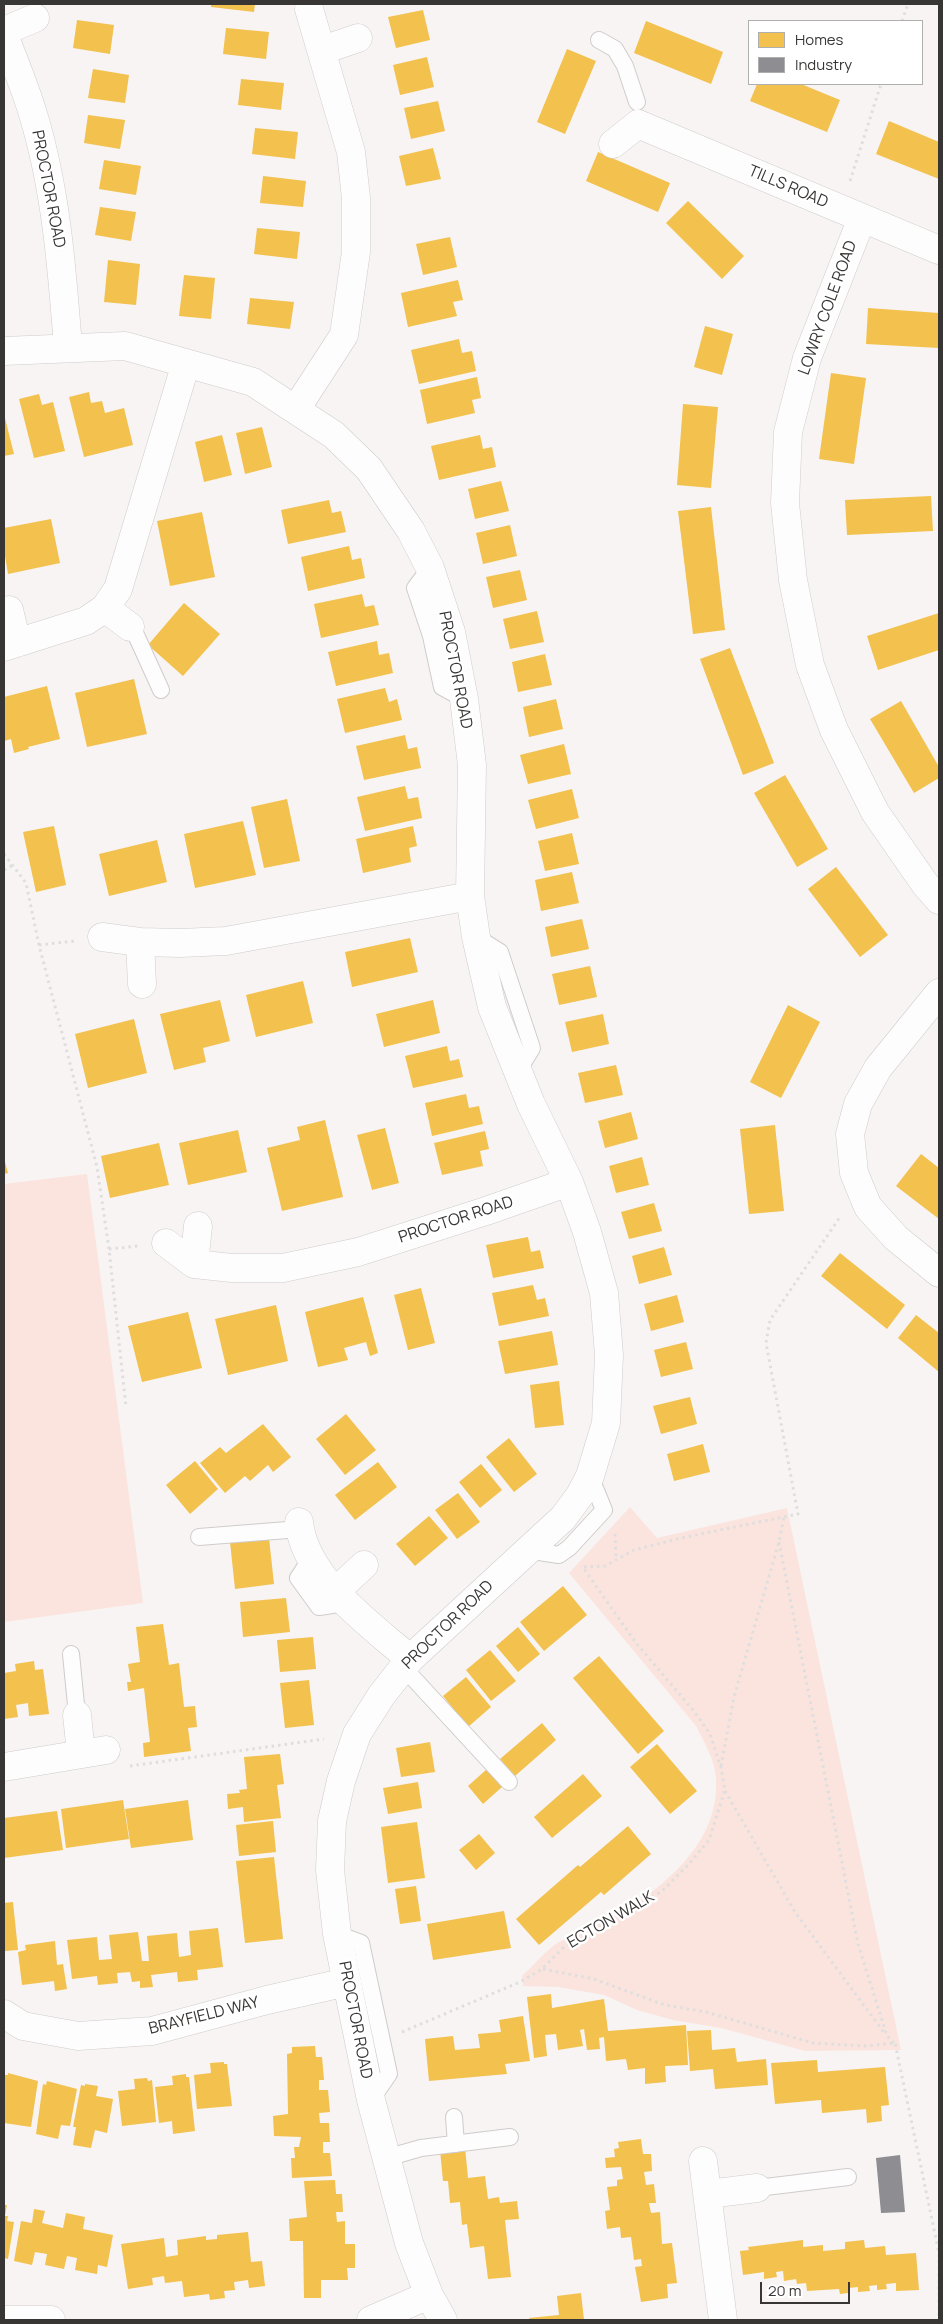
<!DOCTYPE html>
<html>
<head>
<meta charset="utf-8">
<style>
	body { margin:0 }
	#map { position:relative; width:943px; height:2324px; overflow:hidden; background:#f8f4f3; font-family:Manrope,sans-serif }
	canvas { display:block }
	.frame { position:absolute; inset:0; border:5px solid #383635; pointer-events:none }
	.legend { position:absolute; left:748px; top:20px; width:175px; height:65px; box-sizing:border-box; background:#fff; border:1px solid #afafae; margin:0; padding:6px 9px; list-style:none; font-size:15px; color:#383635 }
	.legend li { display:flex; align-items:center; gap:10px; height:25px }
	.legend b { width:25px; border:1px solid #afafae }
	.scale { position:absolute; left:760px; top:2282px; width:90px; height:22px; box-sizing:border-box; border:2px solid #383635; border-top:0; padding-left:6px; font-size:15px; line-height:18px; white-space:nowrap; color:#383635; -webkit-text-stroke:4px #fff; paint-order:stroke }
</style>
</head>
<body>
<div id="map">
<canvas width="943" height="2324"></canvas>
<div class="frame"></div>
<ul class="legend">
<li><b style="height:14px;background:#f2c14e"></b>Homes</li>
<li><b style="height:14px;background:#8d8d92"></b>Industry</li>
</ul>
<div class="scale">20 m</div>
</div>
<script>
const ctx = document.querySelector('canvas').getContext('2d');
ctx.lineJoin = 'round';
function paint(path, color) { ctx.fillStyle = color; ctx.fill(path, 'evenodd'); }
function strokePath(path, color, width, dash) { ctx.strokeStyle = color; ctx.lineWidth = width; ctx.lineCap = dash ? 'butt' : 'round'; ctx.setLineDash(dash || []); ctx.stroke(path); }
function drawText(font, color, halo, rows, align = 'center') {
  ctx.font = font + ' Manrope,sans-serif'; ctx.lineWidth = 5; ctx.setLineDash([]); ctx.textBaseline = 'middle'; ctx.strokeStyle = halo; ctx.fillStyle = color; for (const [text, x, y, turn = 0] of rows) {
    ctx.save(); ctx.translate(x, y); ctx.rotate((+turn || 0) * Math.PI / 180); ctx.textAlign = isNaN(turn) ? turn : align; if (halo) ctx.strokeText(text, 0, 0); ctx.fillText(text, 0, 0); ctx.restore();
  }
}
const green = new Path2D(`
	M87 1174 143 1603 4 1622V1184Z
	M630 1507 657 1538 787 1508 901 2050 805 2051 721 2028 673 2020 637 2010 604 1995 558 1987 523 1986 522 1976C534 1965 546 1950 559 1942 576 1933 594 1927 611 1918 662 1890 720 1843 716 1779 715 1760 704 1742 696 1726L569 1573Z`);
const homes = new Path2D(`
	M211 4H255L254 12 211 7Z
	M423 10 430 40 396 48 388 17Z
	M77 20 114 25 110 54 73 48Z
	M646 21 723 52 711 84 634 53Z
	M226 28 269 32 266 59 223 54Z
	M567 49 596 61 565 134 537 122Z
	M427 57 434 87 400 95 393 65Z
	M93 69 129 75 125 103 88 98Z
	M241 79 284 83 281 110 238 105Z
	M757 84H801L840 100 827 132 750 101Z
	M438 101 445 131 411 139 404 108Z
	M88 115 125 120 120 149 84 143Z
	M889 121 939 142V179L876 154Z
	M255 128 298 132 295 159 252 154Z
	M433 148 441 179 406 186 399 156Z
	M598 152 670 183 658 212 586 181Z
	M104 160 141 166 136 195 99 189Z
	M263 176 306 181 303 207 260 203Z
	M688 201 744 256 722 279 666 223Z
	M100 207 136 212 131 241 95 235Z
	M257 228 300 232 297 259 254 254Z
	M450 237 457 267 423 275 416 244Z
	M108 260 140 264 136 305 104 302Z
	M184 275 215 278 211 319 179 316Z
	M458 280 463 300 453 302 457 316 408 327 401 293Z
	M250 298 294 302 290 329 247 324Z
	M868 308 939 313V348L866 344Z
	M705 326 733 334 722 375 694 367Z
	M459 339 462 353 472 351 476 371 419 384 411 350Z
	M831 373 866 378 854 464 819 459Z
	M477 377 481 398 472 400 475 413 427 424 420 390Z
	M89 392 91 403 102 401 105 413 124 408 133 445 84 457 69 397Z
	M39 394 42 405 53 402 65 451 34 458 19 399Z
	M683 404 718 407 711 488 677 485Z
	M4 414 14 454 4 456Z
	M262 427 272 467 245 474 236 433Z
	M222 435 232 475 204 482 195 442Z
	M480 435 483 449 492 447 496 467 439 480 431 446Z
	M501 481 509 511 475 519 468 489Z
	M931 496 933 531 847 535 845 500Z
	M329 500 332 513 341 511 346 532 288 544 281 510Z
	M711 507 725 630 693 634 678 511Z
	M202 512 215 577 170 586 157 521Z
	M51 519 60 563 8 574 4 550V528Z
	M510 525 517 556 483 564 476 533Z
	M349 546 352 560 361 558 365 578 308 591 301 557Z
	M520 570 527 600 493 608 486 577Z
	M362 594 365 607 374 605 379 625 321 638 314 604Z
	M184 603 220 634 183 676 148 645Z
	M537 611 544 642 510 649 503 619Z
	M939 613V650L878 670 867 636Z
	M377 641 379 655 389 653 393 673 336 686 328 652Z
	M730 648 774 763 743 775 700 659Z
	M545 654 552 685 518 692 512 662Z
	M134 679 147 734 87 747 75 693Z
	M47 686 60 739 28 747 29 749 14 753 11 739 4 741V697Z
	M385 688 389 702 397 699 402 720 345 733 337 699Z
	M556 699 563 729 529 737 523 707Z
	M901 701 939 767V778L914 793 870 719Z
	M405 735 408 749 417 747 421 768 364 780 356 746Z
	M564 744 571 774 528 784 520 755Z
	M785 775 828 849 797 867 754 793Z
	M405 786 408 799 418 797 422 818 365 831 357 797Z
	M572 789 579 818 536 829 528 800Z
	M287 799 300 861 264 868 251 807Z
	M243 821 256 875 195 888 184 834Z
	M54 826 66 885 36 892 23 832Z
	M413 826 417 846 409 848 411 862 363 873 356 839Z
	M572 833 579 864 545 871 538 841Z
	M157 840 167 882 109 896 99 854Z
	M836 867 888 935 860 957 808 889Z
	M572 872 579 903 541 911 535 880Z
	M582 919 589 949 551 957 545 927Z
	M410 938 418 972 352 987 345 952Z
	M590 966 597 997 559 1005 552 974Z
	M303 981 313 1023 256 1037 246 995Z
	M220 1000 230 1041 203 1048 206 1062 174 1070 160 1014Z
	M433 1000 440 1033 384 1047 376 1014Z
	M788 1005 820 1022 781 1098 750 1082Z
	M603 1014 609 1044 572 1052 565 1022Z
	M134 1019 147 1073 88 1088 75 1034Z
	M447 1046 450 1061 459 1059 463 1077 413 1088 405 1056Z
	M616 1065 623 1095 585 1103 578 1073Z
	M466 1094 469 1108 479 1106 483 1124 432 1136 425 1103Z
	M631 1112 638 1139 605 1148 598 1121Z
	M325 1120 343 1197 282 1211 267 1148 300 1140 297 1127Z
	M775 1125 784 1211 749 1214 740 1129Z
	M385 1128 399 1183 372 1190 357 1135Z
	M238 1130 247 1172 188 1185 179 1143Z
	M485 1131 489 1149 480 1151 483 1166 442 1175 434 1143Z
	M159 1143 169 1185 110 1198 101 1156Z
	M921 1154 939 1168V1219L896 1186Z
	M642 1157 649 1185 616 1193 609 1166Z
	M4 1158 8 1173 4 1174Z
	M654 1203 662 1231 629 1239 621 1212Z
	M528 1237 531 1252 540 1250 544 1268 493 1278 486 1245Z
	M664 1247 672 1275 639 1284 632 1256Z
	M840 1253 905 1305 887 1329 821 1276Z
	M533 1285 537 1300 545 1298 549 1316 499 1326 492 1293Z
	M421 1288 435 1343 408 1350 394 1295Z
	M677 1295 684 1322 651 1331 644 1304Z
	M363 1297 378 1353 370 1356 366 1342 344 1348 348 1360 318 1367 305 1312Z
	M276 1305 288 1361 228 1375 215 1319Z
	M188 1312 202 1368 142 1382 128 1326Z
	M916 1315 939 1333V1372L898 1338Z
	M552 1331 558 1365 505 1374 498 1341Z
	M686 1342 693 1369 661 1377 654 1350Z
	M559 1381 564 1425 535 1428 530 1385Z
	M690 1397 697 1424 661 1434 653 1406Z
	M346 1414 376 1450 345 1475 316 1439Z
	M263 1424 291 1457 273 1472 268 1465 250 1481 245 1476 225 1493 200 1463 220 1447 226 1453Z
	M509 1438 537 1474 514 1492 486 1457Z
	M703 1444 710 1472 674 1481 667 1454Z
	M195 1461 218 1489 190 1514 166 1485Z
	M378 1462 397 1487 355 1520 335 1495Z
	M481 1464 502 1490 480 1508 459 1482Z
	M458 1493 480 1522 457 1539 435 1510Z
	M429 1516 448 1538 415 1566 396 1544Z
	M269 1538 274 1584 235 1589 230 1542Z
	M563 1586 587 1615 544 1651 520 1622Z
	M286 1598 290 1632 243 1637 240 1602Z
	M163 1624 169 1665 179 1663 184 1707 195 1706 197 1727 188 1728 191 1751 144 1757 143 1743 150 1742 144 1688 128 1691 127 1682H131L128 1664 140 1662 136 1627Z
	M518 1627 540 1654 518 1672 496 1646Z
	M313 1637 316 1669 280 1672 277 1640Z
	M490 1650 516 1681 491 1701 466 1670Z
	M599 1656 664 1731 638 1754 573 1678Z
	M34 1661 35 1670 43 1669 49 1714 29 1716 28 1703 16 1705 18 1717 4 1719V1673L16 1671 15 1664Z
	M466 1677 491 1707 468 1727 443 1696Z
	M309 1680 314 1725 285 1728 280 1683Z
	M542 1723 556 1740 515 1776 500 1759Z
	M430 1742 435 1772 401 1777 396 1748Z
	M657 1744 697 1791 670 1814 630 1767Z
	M280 1754 284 1784 277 1785 281 1818 244 1822 243 1807 228 1809 227 1794 240 1793 239 1790 247 1789 244 1757Z
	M487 1769 502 1787 483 1804 468 1786Z
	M583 1774 602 1796 552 1838 534 1817Z
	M418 1782 422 1808 388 1814 383 1788Z
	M123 1800 129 1839 66 1848 61 1809Z
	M188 1800 193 1840 131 1848 125 1809Z
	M57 1811 63 1850 4 1858V1818Z
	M273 1821 276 1852 239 1856 236 1825Z
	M417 1822 425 1878 388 1883 381 1827Z
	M628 1826 651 1854 604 1895 601 1892 539 1945 516 1919 578 1865 580 1867Z
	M479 1834 495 1853 476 1870 459 1850Z
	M274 1857 283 1939 245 1943 236 1861Z
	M416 1886 421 1921 400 1924 395 1889Z
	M13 1902 18 1950 5 1951 4 1903Z
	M504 1911 511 1948 433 1960 427 1924Z
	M218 1928 223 1967 197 1970 198 1980 178 1982 177 1972 151 1975 153 1987 140 1988V1981L132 1982 130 1972 117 1973 118 1983 98 1985 97 1976 72 1979 67 1940 97 1937 99 1960 112 1959 109 1935 138 1932 142 1961H149L147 1936 177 1933 179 1957 191 1955 189 1931Z
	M55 1941 57 1965 63 1964 67 1989 55 1991 54 1981 22 1985 18 1952 26 1950 25 1945Z
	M551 1994 552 2008 604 1999 608 2031 686 2025 688 2065 665 2066 666 2082 645 2084V2068L628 2070 626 2059 606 2061 604 2037 599 2038 600 2049 587 2050 584 2029 580 2030 583 2046 558 2050 556 2034 545 2035 547 2056 534 2058 527 1997Z
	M523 2016 530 2061 505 2064 507 2074 429 2081 425 2039 453 2036 455 2050 480 2048 478 2034 501 2032 499 2020Z
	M711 2030 712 2050 735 2048 737 2062 766 2059 768 2085 715 2089 713 2069 690 2071 687 2031Z
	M315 2046 316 2057H322L324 2080H319V2090H328L330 2112 319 2113 320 2123H329L330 2142H323V2153H330L332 2176 292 2178 291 2158H295L294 2147H299L301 2137 274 2136 273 2116 288 2114 287 2054 292 2053V2047Z
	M817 2060 818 2072 885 2067 889 2105 881 2106 882 2121 867 2123 866 2109 822 2113 821 2100 775 2104 771 2063Z
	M224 2062V2064H227L232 2106 197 2109 194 2075 211 2073 210 2063Z
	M8 2073 38 2081 31 2127 4 2123V2082L5 2075H8Z
	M186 2074V2077H189L195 2131 173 2134 172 2121 159 2123 155 2087 173 2085 172 2076Z
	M147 2078 148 2081 152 2080 156 2122 122 2126 118 2091 135 2089 134 2079Z
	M47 2081 77 2089 70 2126 61 2125 58 2139 36 2134 43 2084 46 2085Z
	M85 2084 98 2086 96 2096 113 2099 107 2133 95 2130 91 2148 73 2145 76 2127H73L81 2085 85 2086Z
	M641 2139 643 2154H651L652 2171 644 2172 646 2185 654 2184 656 2203H649L651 2213 660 2212 662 2244 672 2243 677 2283 667 2284 668 2298 641 2302 635 2267 642 2266 641 2259 634 2260 631 2237 621 2238 620 2227 607 2229 605 2211 610 2210 607 2187 617 2186V2180L623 2179 621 2167 606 2168 605 2158 615 2157 614 2149 619 2148 618 2142Z
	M465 2147 468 2178 485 2176 488 2199 499 2197 500 2203 517 2201 519 2219 505 2220 511 2277 488 2279 484 2246 470 2248 467 2224 462 2225 460 2202 450 2203 448 2181H443L440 2150Z
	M335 2180 336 2194H342L343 2212H336L337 2222 345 2221V2244H355V2268H347L348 2280H321V2298H304L303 2241H290L289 2219 307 2217 304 2181Z
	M4 2205H7L5 2216H8L7 2221 14 2222 8 2259 4 2258Z
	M34 2209 45 2211 42 2223 63 2228 66 2213 85 2217 83 2229 113 2235 107 2267 98 2265 97 2274 75 2270 77 2258 67 2256 64 2269 45 2265 47 2254 35 2252 32 2265 14 2261 21 2221 32 2223Z
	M248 2232 251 2262 262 2261 265 2286 249 2288 248 2280 234 2282 235 2290 224 2291 225 2298 210 2300 209 2294 184 2297 182 2281 165 2283 164 2276 152 2278 153 2285 128 2289 121 2244 164 2238 166 2257 178 2255 177 2240 206 2236V2240L217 2239V2235Z
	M803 2240V2247L823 2245V2251L845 2249V2242L864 2240 865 2248 885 2246 886 2255 916 2253 919 2290 896 2291V2283L886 2284 887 2289 877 2290V2285L869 2286 870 2291 858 2292V2287L848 2288V2293L840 2294 839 2289 807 2291 806 2283 797 2284 796 2279 784 2281 783 2271 776 2272 777 2277 764 2279V2272L743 2275 740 2251 749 2250 748 2247Z
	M581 2293 584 2320H530L529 2318 559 2315 557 2296Z`);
const industry = new Path2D(`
	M900 2155 905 2212 881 2213 876 2158Z`);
const path = new Path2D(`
	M902 21 908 4
	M850 181 881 84
	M4 854 26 883 39 945 97 1167 109 1249 126 1407
	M4 870 13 865
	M39 945 75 941
	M109 1249 138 1246
	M615 1534 616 1560
	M779 1542 858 1944 887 2036 894 2043
	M584 1567 605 1566 634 1550 681 1538 798 1514 766 1343 770 1320 840 1217
	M130 1766 324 1739
	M721 1766 734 1697 779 1542 784 1517
	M725 1791 795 1912 885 2034
	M543 1969 594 1979 665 2005 706 2012 813 2043 864 2046 895 2043 939 2253V2320
	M402 2032 520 1982 542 1969 565 1946 605 1922 635 1908 662 1891 688 1865 709 1840 725 1790 721 1768 710 1734 693 1710 636 1643 582 1566`);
const service = new Path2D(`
	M599 40 615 49 625 66 637 102
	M430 568 415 588 431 636 442 687 464 699
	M130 627 136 635 161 690
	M476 937 500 952 532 1048 518 1071
	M199 1537 300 1529
	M526 1550 559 1555 569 1548 604 1510 590 1476
	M311 1558 298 1578 319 1607 345 1603
	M71 1654 77 1715
	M403 1667 509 1782
	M337 1934 361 1943 389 2074 371 2100
	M454 2117 456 2144
	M386 2158 421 2148 510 2137
	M757 2188 848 2177`);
const minor = new Path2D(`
	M4 31 35 18
	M4 35C14 61 25 87 33 114 56 189 62 269 68 347
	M323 50 358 38
	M613 144 638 124 939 250
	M862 218 807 358 788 432 785 503 793 580 810 665 834 730 875 812 925 884 939 900
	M4 351 125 346 253 382 334 435 369 469 411 531 430 568 451 632 464 699 472 765 470 896 476 937 492 1007 531 1104 569 1182 587 1232 604 1293 609 1355 606 1423 590 1476 580 1495 563 1518 410 1659 381 1696 357 1734 341 1781 332 1821 330 1870 337 1934 371 2100 409 2243 429 2295 443 2320
	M296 409 344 335 356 252V198L351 152 309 9
	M105 608 130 627
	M9 610 17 643
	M4 647 86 621 105 608 118 589 186 363
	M102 937 140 942 180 943 226 941 470 896
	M140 942 142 984
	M939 993 878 1068 858 1104 850 1134 854 1173 868 1207 896 1238 939 1273
	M166 1243 194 1264 232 1268H283L358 1252 486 1211 569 1182
	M194 1264 198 1226
	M299 1522C305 1579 370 1624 410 1659
	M335 1592 364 1565
	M77 1715 81 1753
	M4 1767 106 1750
	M4 2014 23 2026 78 2036 152 2031 267 2000 347 1982
	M703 2161 723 2320
	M708 2194 757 2188
	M4 2320H51
	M371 2320 429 2295`);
const streetNames = [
	["TILLS ROAD",788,187,23],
	["PROCTOR ROAD",48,189,79],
	["LOWRY COLE ROAD",828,308,-70],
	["PROCTOR ROAD",455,670,79],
	["PROCTOR ROAD",456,1220,-18],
	["PROCTOR ROAD",448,1625,-44],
	["ECTON WALK",611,1920,-30],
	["BRAYFIELD WAY",204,2016,-14],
	["PROCTOR ROAD",355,2020,79]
];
paint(green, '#fbe4de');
paint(homes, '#f2c14e');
paint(industry, '#8d8d92');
strokePath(service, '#cfcccb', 18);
strokePath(minor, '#cfcccb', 29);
strokePath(path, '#dfdede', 3, [2.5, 4]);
strokePath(service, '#fefdfd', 16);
strokePath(minor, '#fefdfd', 28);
drawText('16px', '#383635', '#fff', streetNames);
</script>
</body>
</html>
